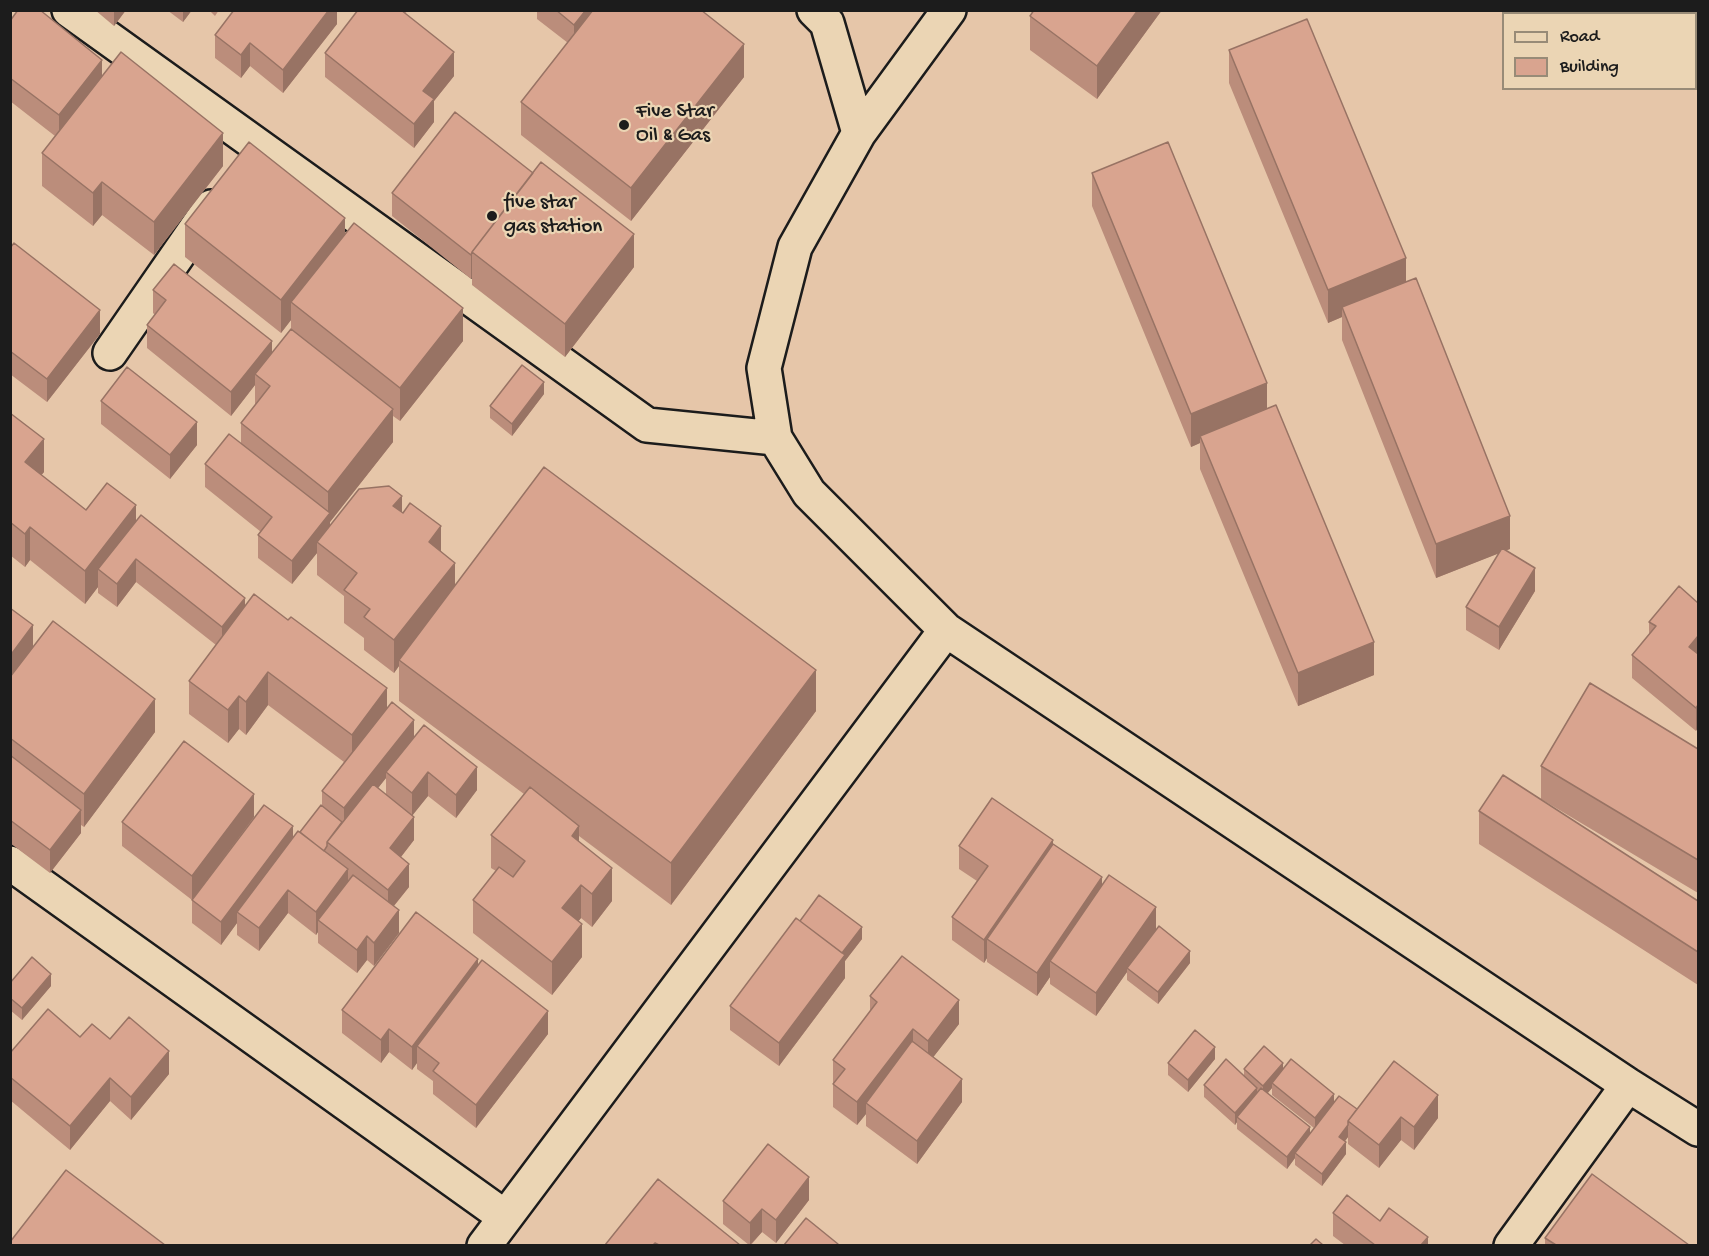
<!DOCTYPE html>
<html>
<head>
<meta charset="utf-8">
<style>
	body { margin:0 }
	#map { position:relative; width:1709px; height:1256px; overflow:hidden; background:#e6c6a9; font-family:"Gochi Hand",sans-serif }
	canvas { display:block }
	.frame { position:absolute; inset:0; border:12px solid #1c1c1c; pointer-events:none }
	.legend { position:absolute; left:1502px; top:12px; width:195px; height:78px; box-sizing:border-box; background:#ebd5b4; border:2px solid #988b77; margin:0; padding:8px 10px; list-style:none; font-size:18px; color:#1c1c1c }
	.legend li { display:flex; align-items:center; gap:12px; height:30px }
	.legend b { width:30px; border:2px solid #988b77 }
</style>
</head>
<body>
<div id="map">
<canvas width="1709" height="1256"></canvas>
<div class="frame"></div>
<ul class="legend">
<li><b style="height:8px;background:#ebd5b4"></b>Road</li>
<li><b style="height:16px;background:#d9a48f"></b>Building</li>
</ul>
</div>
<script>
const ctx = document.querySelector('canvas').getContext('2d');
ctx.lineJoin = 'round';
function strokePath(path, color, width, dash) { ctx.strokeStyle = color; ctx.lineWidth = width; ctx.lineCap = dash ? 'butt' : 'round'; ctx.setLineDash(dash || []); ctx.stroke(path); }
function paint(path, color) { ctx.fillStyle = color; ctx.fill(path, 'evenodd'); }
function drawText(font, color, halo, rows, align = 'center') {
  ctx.font = font + ' "Gochi Hand",sans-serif'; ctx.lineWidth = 4.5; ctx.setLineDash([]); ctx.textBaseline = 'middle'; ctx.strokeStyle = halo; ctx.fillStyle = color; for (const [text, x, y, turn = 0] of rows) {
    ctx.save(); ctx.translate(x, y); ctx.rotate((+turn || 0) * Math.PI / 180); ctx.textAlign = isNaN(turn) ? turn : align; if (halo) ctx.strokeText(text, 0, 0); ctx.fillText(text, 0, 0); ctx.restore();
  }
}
const street = new Path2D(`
	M69 10 647 425 775 438
	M814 10 827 23 859 133
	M949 10 859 133 795 247 764 368 775 438 809 493 946 630 1628 1085 1698 1129
	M110 353 211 207
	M10 863 505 1217
	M484 1246 946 630
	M1511 1246 1628 1085`);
const wall = new Path2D(`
	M95 10H126L114 26Z
	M167 10H192L183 22Z
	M209 10H219L215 16Z
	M337 10V24L283 93 250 66 241 78 215 58V35Z
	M358 10H408L405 14 454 76 434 101V122L414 148 325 77V53Z
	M537 10H701L744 77 631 221 521 135V102L568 43 537 19Z
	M1162 10 1097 99 1030 50V16Z
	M10 21 102 76 223 166 154 255 102 215 93 226 42 186V153L55 136 10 101Z
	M1229 50 1406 282 1510 549 1506 550 1535 591 1499 650 1466 630V607L1499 553 1436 578 1342 340V317L1328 323 1229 83Z
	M1092 173 1267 408 1374 675 1298 706 1200 469V443L1191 447 1092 206Z
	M392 193 634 267 565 357 472 285V277L471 279 392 216Z
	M185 224 345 234 463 341 400 421 393 416V442L330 522V526L402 512 441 552 455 586 816 711 671 905 579 836V842L612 901 592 927 581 918 578 921 582 957 552 995 473 933V900L496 871 491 868V835L524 794 399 701V666L394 673 364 650V638L344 623V596L317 575V553L292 584 258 558V535L261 532 205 487V464L241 444V423L255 405V385L231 416 147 348V325L155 315 153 313V290L272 354 291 329V320L281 333 185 257Z
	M10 248 100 334 47 402 10 374Z
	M544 394 512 436 490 418V406Z
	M101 401 197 445 170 479 101 424Z
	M10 413 44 472 41 475 86 510 136 521 245 606 387 709 414 737 477 790 456 818 428 796 412 815 414 840 401 857 409 887 394 906 399 933 374 966 367 960 357 973 318 943V932L316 935 288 913 259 951 237 935V923L221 945 192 923V900L293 839 300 832 322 806V791L344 762 268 705 246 735 239 729 228 743 189 714V681L216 645 136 582 117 607 98 593V587L85 604 30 560 25 567 10 555ZM386 778V795L378 788Z
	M1698 603 1696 731 1632 678V655L1649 634V622Z
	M10 608 33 647 155 732 84 827 81 825V833L50 873 10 843Z
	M1698 749V893L1541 799V766Z
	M1479 811 1698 901V985L1479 844Z
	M254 817 192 900 122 846V822Z
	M1053 844 1156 930 1190 963 1158 1004 1127 980V972L1096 1016 1050 984V977L1037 996 987 962V958L984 963 952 940V917L977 881 959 869V846Z
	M800 921 862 939 845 961V978L779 1066 730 1030V1006Z
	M478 965 548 1034 476 1128 433 1094V1081L417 1069V1063L412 1070 389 1052 381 1063 342 1033V1010Z
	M10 983 51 986 22 1020 10 1010Z
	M870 996 959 1024 933 1057 962 1102 917 1164 866 1126V1114L857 1125 833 1107V1060L870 1012Z
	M80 1037 110 1039 169 1074 131 1120 110 1101 70 1150 10 1100V1053Z
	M1215 1059 1188 1092 1168 1075V1063Z
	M1244 1069H1283L1334 1101 1357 1109 1438 1118 1414 1150 1401 1140 1379 1168 1348 1144V1137L1345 1141 1346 1154 1322 1186 1295 1165V1158L1287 1169 1237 1129V1122L1235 1125 1204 1097V1085L1244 1075ZM1272 1088V1095L1314 1128 1310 1133 1268 1093Z
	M809 1200 776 1243 762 1232 751 1245H749L723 1224V1201Z
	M1333 1213 1380 1221 1428 1245H1345L1333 1236Z
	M1545 1238 1689 1245H1545Z`);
const shadedWall = new Path2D(`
	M114 10H126L114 26Z
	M183 10H192L183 22Z
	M329 10H337V24L283 93V70Z
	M586 10H604L574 48V25Z
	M1138 10H1162L1097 99V66Z
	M250 43V66L241 78V55Z
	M744 44V77L631 221V188Z
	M454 52V76L434 101V122L414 148V124L423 91Z
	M102 60V84L59 139V115Z
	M223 133V166L154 255V222Z
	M102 182V215L93 226V193Z
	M345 218V251L291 302V320L281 333V300Z
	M634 234V267L565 357V324Z
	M472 254V277L471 279V255Z
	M1406 258V291L1342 307V317L1328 323V290Z
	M463 308V341L400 421V388Z
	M100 310V334L47 402V379Z
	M272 341V364L255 374V385L231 416V392Z
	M544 382V394L512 436V424Z
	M1267 383V416L1200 436V443L1191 447V414Z
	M393 409V442L330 522V537L317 542V553L292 584V561L328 516V492Z
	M197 422V445L170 479V455Z
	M44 439V472L25 495V462Z
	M402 496V529L393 506Z
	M136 505V538L98 569V587L85 604V571Z
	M1510 516V549L1436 578V544Z
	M441 526V559L429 542Z
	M30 527V560L25 567V534Z
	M136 559V582L117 607V584Z
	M455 563V596L399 660V666L394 673V640Z
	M1535 568V591L1499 650V627Z
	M245 598V621L222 651V627Z
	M33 625V658L10 689V656Z
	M1698 636V659L1689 647Z
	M1374 642V675L1298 706V673Z
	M816 670V711L671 905V863Z
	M268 672V705L246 735V702Z
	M387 688V721L352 768V735Z
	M239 696V729L228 743V710Z
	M155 699V732L84 827V794Z
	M1698 705V728L1696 731V708Z
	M414 720V743L386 772V778L344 831V808Z
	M477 767V790L456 818V795Z
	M428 772V796L412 816V793Z
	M254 794V817L192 900V876Z
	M81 810V833L50 873V850Z
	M414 817V840L390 871V848Z
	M293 826V850L237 912V923L221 945V922Z
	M579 826V859L572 836Z
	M1053 840V863L987 939V958L984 963V940Z
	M409 864V887L388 913V890Z
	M612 868V901L592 927V894Z
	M348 869V892L318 920V932L316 935V912Z
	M1102 877V901L1050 961V977L1037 996V973Z
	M581 885V918L562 942V908Z
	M288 890V913L259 951V928Z
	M1156 907V930L1127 968V972L1096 1016V993Z
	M399 910V933L374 966V943Z
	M582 924V957L552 995V962Z
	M862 927V939L845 961V978L779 1066V1043L840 956Z
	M367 936V960L357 973V950Z
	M1190 951V963L1158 1004V992Z
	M478 959V982L417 1046V1063L412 1070V1047Z
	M51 974V986L22 1020V1008Z
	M959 1000V1024L928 1064V1041Z
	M548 1011V1034L476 1128V1105Z
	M389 1029V1052L381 1063V1040Z
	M913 1029V1053L866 1103V1114L857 1125V1102Z
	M1215 1047V1059L1188 1092V1080Z
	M169 1051V1074L131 1120V1097Z
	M1283 1063V1075L1272 1083V1088L1263 1098V1086Z
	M110 1078V1101L70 1150V1126Z
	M962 1079V1102L917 1164V1141Z
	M1257 1088V1100L1237 1117V1122L1235 1125V1113Z
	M1334 1094V1106L1315 1130V1118Z
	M1438 1095V1118L1414 1150V1127Z
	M1401 1117V1140L1379 1168V1145Z
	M1348 1125V1137L1339 1149V1137Z
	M1310 1127V1139L1295 1153V1158L1287 1169V1157Z
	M1346 1142V1154L1322 1186V1174Z
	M809 1177V1200L776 1243V1220Z
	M762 1209V1232L750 1245V1223Z
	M1428 1237V1245H1421Z`);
const building = new Path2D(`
	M18 10H40L102 60 59 115 10 78V21Z
	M234 10H329L283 70 250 43 241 55 215 35Z
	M358 10H401L454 52 423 91 434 99 414 124 325 53Z
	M556 10H586L574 25Z
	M593 10H701L744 44 631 188 521 102Z
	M1034 10H1138L1097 66 1030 16Z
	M1307 19 1406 258 1328 290 1229 50Z
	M121 52 223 133 154 222 102 182 93 193 42 153Z
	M455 112 533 173 472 252 471 255 392 193Z
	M249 142 345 218 281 300 185 224Z
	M1168 142 1267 383 1191 414 1092 173Z
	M541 162 634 234 565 324 472 252Z
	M354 223 463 308 400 388 291 302Z
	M14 243 100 310 47 379 10 351V248Z
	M174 264 272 341 231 392 147 325 166 300 153 290Z
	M1416 278 1510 516 1436 544 1342 307Z
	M291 329 393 409 328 492 241 423 270 386 255 374Z
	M522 365 544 382 512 424 490 406Z
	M127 367 197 422 170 455 101 401Z
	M1276 405 1374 642 1298 673 1200 436Z
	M10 413 44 439 25 462 86 510 107 483 136 505 85 571 30 527 25 534 10 522Z
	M229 434 330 513 292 561 258 535 272 517 205 464Z
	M544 467 816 670 671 863 399 660Z
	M389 486 402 496 393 506 403 513 410 503 441 526 429 542 455 563 394 640 364 617 370 609 344 590 357 573 317 542 359 489Z
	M141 515 245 598 222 627 136 559 117 584 98 569Z
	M1502 548 1535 568 1499 627 1466 607Z
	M1679 586 1698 603V636L1689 647 1698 654V705L1696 708 1632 655 1656 626 1649 622Z
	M254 594 288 620 291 617 387 688 352 735 268 672 246 702 239 696 228 710 189 681Z
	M10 608 33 625 10 656Z
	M53 621 155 699 84 794 10 738V677Z
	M1590 683 1698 749V860L1541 766Z
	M392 702 414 720 344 808 322 791Z
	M424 725 477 767 456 795 428 772 412 793 386 772Z
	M184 741 254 794 192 876 122 822Z
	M10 755 81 810 50 850 10 820Z
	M1503 775 1698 901V952L1479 811Z
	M373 784 414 817 390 848 409 864 388 890 327 842Z
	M530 787 579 826 572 836 612 868 592 894 581 885 562 908 582 924 552 962 473 900 499 867 513 877 525 861 491 835Z
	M992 798 1053 840 984 940 952 917 988 866 959 846Z
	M264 805 293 826 221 922 192 900Z
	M321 805 342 822 327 842V846L324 851 300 832Z
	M298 831 348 869 316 912 288 890 259 928 237 912Z
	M1053 844 1102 877 1037 973 987 939Z
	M353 875 399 910 374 943 367 936 357 950 318 920Z
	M1109 875 1156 907 1096 993 1050 961Z
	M819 895 862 927 842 953 800 921Z
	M416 912 478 959 412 1047 389 1029 381 1040 342 1010Z
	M796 918 845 955 779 1043 730 1006Z
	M1159 926 1190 951 1158 992 1127 968Z
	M902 956 959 1000 928 1041 913 1029 857 1102 833 1084 845 1069 833 1060 877 1002 870 996Z
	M32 957 51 974 22 1008 10 998V983Z
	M482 960 548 1011 476 1105 433 1071 439 1063 417 1046Z
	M48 1009 80 1037 92 1024 110 1039 129 1017 169 1051 131 1097 110 1078 70 1126 10 1077V1053Z
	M1195 1030 1215 1047 1188 1080 1168 1063Z
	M912 1041 962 1079 917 1141 866 1103Z
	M1264 1046 1283 1063 1263 1086 1244 1069Z
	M1226 1059 1257 1088 1235 1113 1204 1085Z
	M1291 1059 1334 1094 1315 1118 1272 1083Z
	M1394 1061 1438 1095 1414 1127 1401 1117 1379 1145 1348 1121Z
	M1261 1088 1310 1127 1287 1157 1237 1117Z
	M1339 1096 1357 1109 1348 1121V1125L1339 1137 1346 1142 1322 1174 1295 1153Z
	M768 1144 809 1177 776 1220 762 1209 750 1223 723 1201Z
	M66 1170 165 1245H10V1242Z
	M1592 1174 1689 1245H1556L1545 1238Z
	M658 1179 740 1245H659L655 1243 653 1245H605Z
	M1347 1195 1380 1221 1389 1208 1428 1237 1421 1245H1375L1333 1213Z
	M806 1218 838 1244 837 1245H784Z
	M1316 1239 1323 1245H1310Z`);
const markers = [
	[624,125,6,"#1c1c1c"],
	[492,216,6,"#1c1c1c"]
];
const poiNames = [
	["Five Star",636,113],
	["Oil & Gas",636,137],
	["five star",504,204],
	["gas station",504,228]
];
strokePath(street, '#1c1c1c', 38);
strokePath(street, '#ebd5b4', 33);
paint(wall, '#bb8d7b');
paint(shadedWall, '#987364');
paint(building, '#d9a48f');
strokePath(building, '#987364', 1.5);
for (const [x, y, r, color] of markers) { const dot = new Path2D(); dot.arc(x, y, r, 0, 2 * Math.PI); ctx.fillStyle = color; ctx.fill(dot); strokePath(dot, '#ebd5b4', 2); }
drawText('21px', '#1c1c1c', '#ebd5b4', poiNames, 'left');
</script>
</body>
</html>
